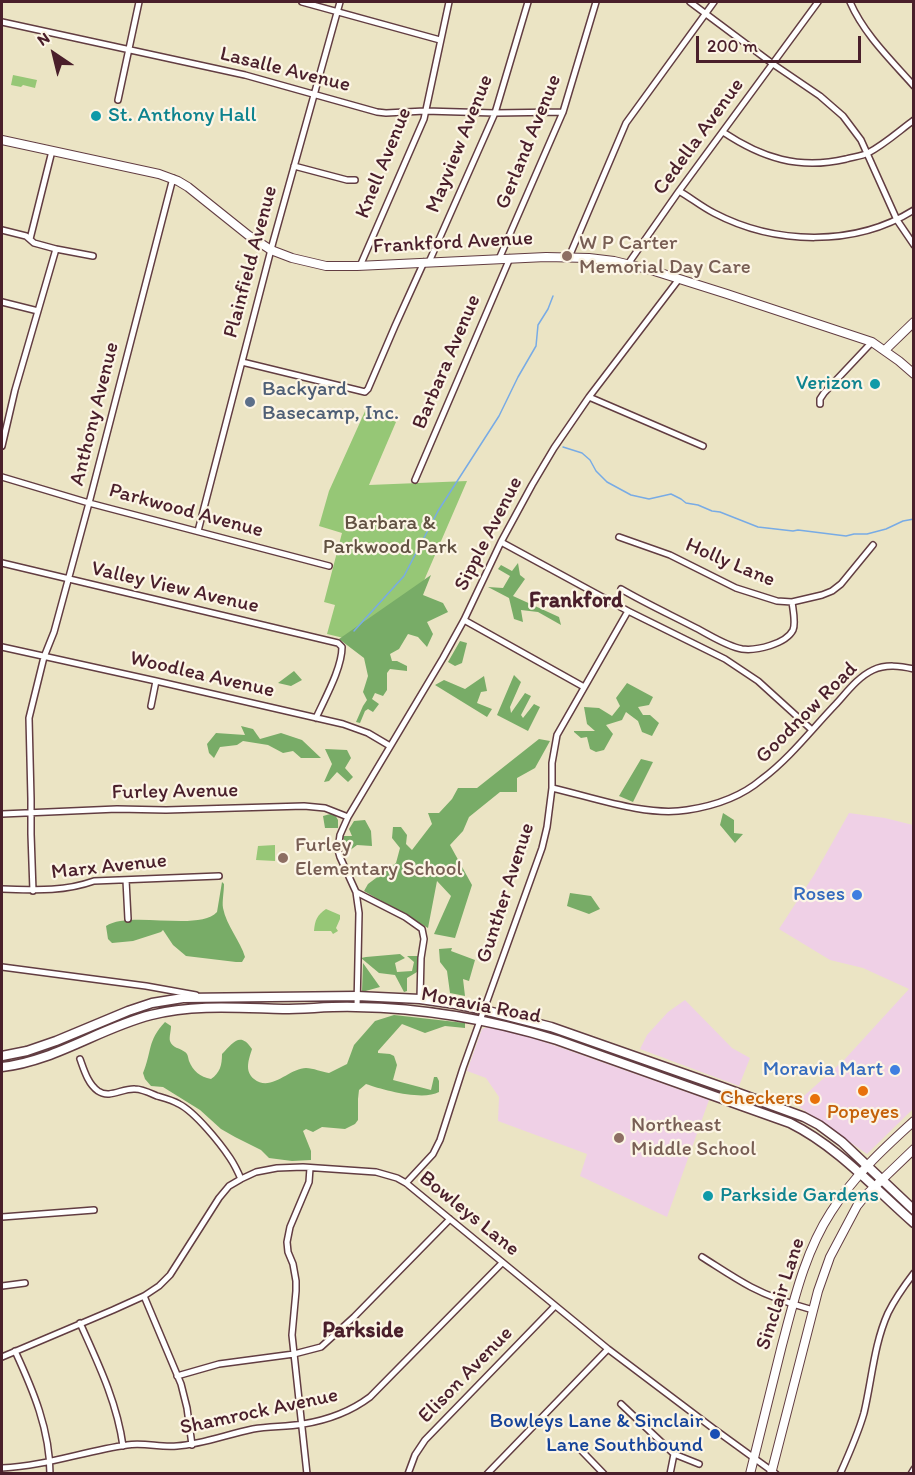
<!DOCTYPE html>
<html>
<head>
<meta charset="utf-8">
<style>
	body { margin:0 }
	#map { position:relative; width:915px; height:1475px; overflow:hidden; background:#ebe4c4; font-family:Itim,sans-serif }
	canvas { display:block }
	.frame { position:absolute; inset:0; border:3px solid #4a1f2b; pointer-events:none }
	.north { position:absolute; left:24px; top:24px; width:60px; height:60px; -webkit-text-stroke:4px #fcf5e5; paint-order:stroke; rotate:325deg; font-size:16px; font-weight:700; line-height:24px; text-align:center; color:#4a1f2b }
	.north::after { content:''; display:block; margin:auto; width:21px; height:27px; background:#4a1f2b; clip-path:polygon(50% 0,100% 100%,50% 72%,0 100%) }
	.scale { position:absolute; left:696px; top:36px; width:165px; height:27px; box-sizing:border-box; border:3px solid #4a1f2b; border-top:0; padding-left:8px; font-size:18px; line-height:21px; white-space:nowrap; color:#4a1f2b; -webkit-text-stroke:4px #fcf5e5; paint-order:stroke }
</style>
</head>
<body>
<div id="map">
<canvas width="915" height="1475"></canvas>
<div class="frame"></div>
<div class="north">N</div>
<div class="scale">200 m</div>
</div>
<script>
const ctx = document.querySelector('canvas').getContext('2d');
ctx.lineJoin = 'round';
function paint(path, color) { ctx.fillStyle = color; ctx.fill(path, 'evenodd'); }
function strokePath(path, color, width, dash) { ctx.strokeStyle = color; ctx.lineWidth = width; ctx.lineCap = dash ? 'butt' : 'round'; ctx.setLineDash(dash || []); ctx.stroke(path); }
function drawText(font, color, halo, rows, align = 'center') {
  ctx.font = font + ' Itim,sans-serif'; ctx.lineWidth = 4.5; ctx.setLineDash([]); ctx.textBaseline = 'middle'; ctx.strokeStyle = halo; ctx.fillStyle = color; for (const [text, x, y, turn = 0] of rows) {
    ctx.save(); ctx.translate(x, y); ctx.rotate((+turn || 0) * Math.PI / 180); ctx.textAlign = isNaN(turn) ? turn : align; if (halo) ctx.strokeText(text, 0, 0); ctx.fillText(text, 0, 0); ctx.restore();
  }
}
const built = new Path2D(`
	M849 813 885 818 913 825V1109L867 1154 795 1104 845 1059 909 989 863 968 830 960 779 929 814 875Z
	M685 1000 732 1048 750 1058 739 1086 640 1049 647 1035 668 1012Z
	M487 1027 524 1035 565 1049 709 1100 667 1217 580 1176 587 1154 498 1121 499 1097 486 1078 467 1071 482 1029Z`);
const green = new Path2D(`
	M13 75 37 80 35 88 23 85 21 87 11 85Z
	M366 409 396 422 369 485 467 481 394 650 327 634 335 605 324 602 342 533 319 526 329 491Z
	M275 845V861L256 860 258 846Z
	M326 909 340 915V919L336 928 338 931 333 934 331 931H314C315 920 317 915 326 909Z`);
const forest = new Path2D(`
	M518 563 520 575 525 579 513 596 559 617 561 625 538 612 521 610 523 622 514 619 509 598 488 587 503 588 510 576 498 569 501 565 512 571Z
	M431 575 423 595 443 603 448 612 427 622 433 634 427 647 418 637 408 634 399 649 390 654 392 661H397L407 666V671L390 669 387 673V690L383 696 375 693 372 699 379 704 373 712 368 709 365 711 360 723 356 722 363 706 367 700 363 692 368 676 364 658 339 639Z
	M460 641 467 643 462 663 455 666 448 662Z
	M294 671 302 680 291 686 278 683Z
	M514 675 521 682 510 707 511 713 525 693 531 696 521 715 523 718 534 704 540 707 528 731 497 715Z
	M484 676 487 691 481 692 477 703 492 709 487 717 435 685 444 680 465 689Z
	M627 683 653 697 649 705 638 707 643 715H650L659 723 652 736 642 732 638 721 626 712 622 720 606 725 613 734 604 750 596 752 590 749 587 737 581 738 574 732V731H595L587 724 584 707 599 708 612 716 620 706 616 698Z
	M241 726 253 729 260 739 281 733 302 740 321 758H301L293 751 283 753 268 745 243 741 237 745 220 747 214 758 209 753 207 744 216 733 245 735Z
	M539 739 550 741 535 768 517 778V792H500L469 817 463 831 450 845 472 885 455 938 434 934 451 896 437 881 428 928 364 891 368 884 396 863 400 848 392 838 393 827H401L407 835 406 844 412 850 432 824 428 813H439L452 799 458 788H477Z
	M325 749 347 750 351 758 345 768 353 777 348 782 337 772 329 781 324 782 332 764Z
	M641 759 653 762 633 802 619 796Z
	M334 813 338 820V828H325L323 816Z
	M723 813 734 820V833L743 834 735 843 720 825Z
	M365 820 371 831 372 846 357 845 345 854 343 836H352L349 829 354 821Z
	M222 882 224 884C224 892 222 901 223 908 226 925 241 942 245 957L242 962H236L186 956 173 945 163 930 161 932 133 941 112 943 108 939 106 926C130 910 199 932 217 912Z
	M570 893 591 896 600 909 589 914 567 906Z
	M452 948 451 951 475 960 469 981 463 979 465 996 450 993 447 971 440 962 439 949Z
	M400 954 405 958 395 963 397 972 412 971 414 962 407 956H418L417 972 407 978V991L404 992 395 975 379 973 361 958 366 957Z
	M363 963 380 987 362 992Z
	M394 1015 465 1023V1028L445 1026 425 1033 402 1024 378 1051V1053L390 1054 394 1056 397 1065 393 1080 431 1090 434 1077H437L439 1081V1092C423 1101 383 1090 366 1084L359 1090 358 1099V1120L355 1124 345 1129 322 1127 313 1132 306 1129 303 1131 311 1151V1160L292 1161 269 1158 261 1150 235 1137 221 1129 200 1110 163 1087 151 1086 145 1079 143 1073C152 1052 147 1041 165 1022L171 1026C171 1031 169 1037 170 1041 172 1048 180 1048 185 1052 188 1054 188 1057 189 1061 193 1071 200 1077 211 1079 220 1073 222 1065 222 1054 233 1043 240 1031 252 1049 249 1059 244 1071 254 1079 271 1093 289 1068 306 1068 313 1068 322 1072 329 1073L347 1064 354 1045 375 1021Z`);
const stream = new Path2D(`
	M563 447 582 453 590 460 596 471 607 482 631 495 649 499 671 494 681 499 686 503 698 505 712 511 720 512 758 527 793 531 798 530 846 536 854 534H867L886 529 903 521 914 519
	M354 631 404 576 438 511 499 416 518 377 536 346 538 325 548 309 553 296`);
const street = new Path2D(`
	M302 2 440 40
	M690 2 773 64 820 96 843 116 861 140 897 220 914 245
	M850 2C864 34 890 59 914 86
	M2 22 245 75 377 112 386 113 425 111 495 113 563 112
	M118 100 139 2
	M723 132C762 158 799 170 846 159 853 157 862 156 868 153 885 144 899 131 914 120
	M294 166 347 180H355
	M679 191C691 198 702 207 714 213 775 245 855 247 914 210
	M2 230 26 236 34 243 56 249 93 256
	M30 239 52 151
	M569 257 626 123 714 2
	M499 259 563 112 596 2
	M429 262 495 113 528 2
	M628 264 679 191 818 2
	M360 266 424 119 449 2
	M2 302 38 311
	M242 362 365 392 368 389 395 326 424 262
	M589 397 703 446
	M820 404V399L824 393 872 342
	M2 446 15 390 56 249
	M2 477 89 503 329 566
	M415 480 510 258
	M198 531 273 242 340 2
	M619 537 670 555 736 588 777 601 792 602 822 595 832 591 841 584 873 545
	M501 542 628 611 725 659 758 681 812 730
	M2 563 338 643 342 647C342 668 325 698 316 718
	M621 589C645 603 671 615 696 628 710 635 726 646 742 649 756 651 786 644 793 630 796 623 793 610 792 602
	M464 620 584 687
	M2 647 156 681 343 724 368 733 390 746
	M151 706 156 681
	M552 788C592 797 646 817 687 810 714 806 741 797 762 779 790 758 812 729 836 704 847 692 858 677 873 670 886 664 900 666 914 669
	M2 814 117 809 166 810 304 806 325 808 348 817
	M126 880 128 919
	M2 889C34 890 63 892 94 881L219 876
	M33 891 31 834V799L29 718 44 657 54 632 89 503 173 178
	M356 892 359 913 357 1007
	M2 967 146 986 196 995
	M420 999 421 958 424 939 422 929 405 917 356 892 340 857 338 850 340 835 348 817 443 658 464 620 501 542 532 485 554 448 589 397 679 279
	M80 1059C84 1070 88 1084 98 1091 110 1099 122 1088 135 1089 142 1089 150 1093 157 1096 164 1098 172 1100 179 1104 195 1112 220 1143 230 1158 234 1164 238 1172 241 1179
	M406 1183 433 1154 440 1140 463 1068 542 848 547 827 552 788V763L557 735 628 611
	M2 1217 94 1210
	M702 1257C718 1267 734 1278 751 1287 770 1297 791 1304 813 1310
	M2 1286 25 1283
	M144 1296 181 1384 187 1408 192 1445
	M80 1323C98 1363 117 1402 123 1446
	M15 1351C33 1390 50 1430 50 1474
	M2 1357 113 1310 144 1296 159 1286 170 1275 219 1198 229 1186 241 1179 256 1172 277 1168 303 1167 376 1172 397 1178 406 1183 608 1349 714 1429 776 1474
	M177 1376 219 1364 294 1354 321 1347 354 1317 450 1219
	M621 1404 674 1454 699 1464
	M576 1445 604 1474
	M2 1468C45 1466 85 1451 127 1445 144 1442 161 1448 177 1446 203 1444 228 1434 253 1429 270 1426 286 1427 303 1424 328 1420 350 1412 370 1397L502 1263
	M307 1474 292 1335 296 1291V1281L293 1264 288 1252 287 1242 290 1227 309 1182 310 1168
	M408 1474 415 1455 425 1440 555 1306
	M487 1474 608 1349
	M670 1474 674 1454
	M840 1474C849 1454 858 1434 864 1413 872 1379 874 1344 888 1313 895 1299 904 1286 914 1273
	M911 1474 914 1469`);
const secondary = new Path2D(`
	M2 140 159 174 178 181 188 187 248 235 271 250 292 258 326 266H357L546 257 589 258 614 261 651 270 727 294 872 342 899 361 914 374
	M885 350 914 322
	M750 1474C761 1431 771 1388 782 1345 794 1300 805 1252 831 1212 854 1176 882 1150 914 1121
	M771 1474 818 1291 830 1257 857 1206 865 1196 914 1149`);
const primary = new Path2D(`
	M2 1056 27 1051 56 1041 128 1011 152 1003 183 998 357 996 420 999 455 1004 484 1010 551 1027 722 1087 804 1117 819 1125 842 1142 914 1210
	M2 1067C55 1061 100 1028 151 1015 195 1004 239 1008 283 1009 307 1009 332 1006 356 1007 425 1008 492 1020 557 1040L790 1123C838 1147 874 1188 914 1223`);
const markers = [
	[96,116,6,"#0f9aa8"],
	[567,256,6,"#8d6e63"],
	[875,384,6,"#0f9aa8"],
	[250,402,6,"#5c6f8a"],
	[283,858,6,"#8d6e63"],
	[857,895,6,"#3f7fe0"],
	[895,1070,6,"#3f7fe0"],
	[863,1091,6,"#e8710a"],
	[815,1099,6,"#e8710a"],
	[619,1138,6,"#8d6e63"],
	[708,1196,6,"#0f9aa8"],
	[715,1434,6,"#1a4fb4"]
];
const streetNames = [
	["Lasalle Avenue",285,70,14],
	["Cedella Avenue",699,137,-54],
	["Gerland Avenue",529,142,-68],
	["Mayview Avenue",460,144,-68],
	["Knell Avenue",384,163,-68],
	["Frankford Avenue",453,243,-3],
	["Plainfield Avenue",251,262,-75],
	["Barbara Avenue",447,362,-67],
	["Anthony Avenue",95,414,-76],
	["Parkwood Avenue",186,511,15],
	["Sipple Avenue",489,534,-63],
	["Holly Lane",730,563,23],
	["Valley View Avenue",175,588,13],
	["Woodlea Avenue",202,675,13],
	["Goodnow Road",807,713,-45],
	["Furley Avenue",175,792,-1],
	["Marx Avenue",109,867,-6],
	["Gunther Avenue",506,893,-72],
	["Moravia Road",481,1006,11],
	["Bowleys Lane",469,1214,39],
	["Sinclair Lane",781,1294,-72],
	["Elison Avenue",466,1375,-46],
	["Shamrock Avenue",259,1412,-12]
];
const cultureNames = [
	["St. Anthony Hall",108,116],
	["Verizon",863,384,"right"],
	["Parkside Gardens",720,1196]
];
const educationNames = [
	["W P Carter",579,244],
	["Memorial Day Care",579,268],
	["Furley",295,846],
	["Elementary School",295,870],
	["Northeast",631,1126],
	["Middle School",631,1150]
];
const serviceNames = [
	["Backyard",262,390],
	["Basecamp, Inc.",262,414]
];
const parkNames = [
	["Barbara &",390,524],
	["Parkwood Park",390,548]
];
const shopNames = [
	["Roses",845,895],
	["Moravia Mart",883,1070]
];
const foodNames = [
	["Checkers",803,1099],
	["Popeyes",863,1113,"center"]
];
const transitNames = [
	["Bowleys Lane & Sinclair",703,1422],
	["Lane Southbound",703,1446]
];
const neighbourhoodNames = [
	["Frankford",576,601],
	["Parkside",363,1331]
];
paint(built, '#efd0e6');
paint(green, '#96c776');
paint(forest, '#78ac67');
strokePath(stream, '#78abe5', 1.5);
strokePath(street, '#623d42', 8);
strokePath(secondary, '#623d42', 10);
strokePath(primary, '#623d42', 11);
strokePath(street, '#fff', 5);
strokePath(secondary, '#fff', 8);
strokePath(primary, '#fff', 8);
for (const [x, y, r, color] of markers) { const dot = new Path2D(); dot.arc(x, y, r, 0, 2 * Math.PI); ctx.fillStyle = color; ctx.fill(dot); strokePath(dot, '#fcf5e5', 2); }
drawText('21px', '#4a1f2b', '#fcf5e5', streetNames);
drawText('21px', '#0d838f', '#fcf5e5', cultureNames, 'left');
drawText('21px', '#785e54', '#fcf5e5', educationNames, 'left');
drawText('21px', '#4e5e75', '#fcf5e5', serviceNames, 'left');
drawText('21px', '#615142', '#fcf5e5', parkNames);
drawText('21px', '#366cbe', '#fcf5e5', shopNames, 'right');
drawText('21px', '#c56008', '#fcf5e5', foodNames, 'right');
drawText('21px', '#164399', '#fcf5e5', transitNames, 'right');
drawText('bold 22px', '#4a1f2b', '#fcf5e5', neighbourhoodNames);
</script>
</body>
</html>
